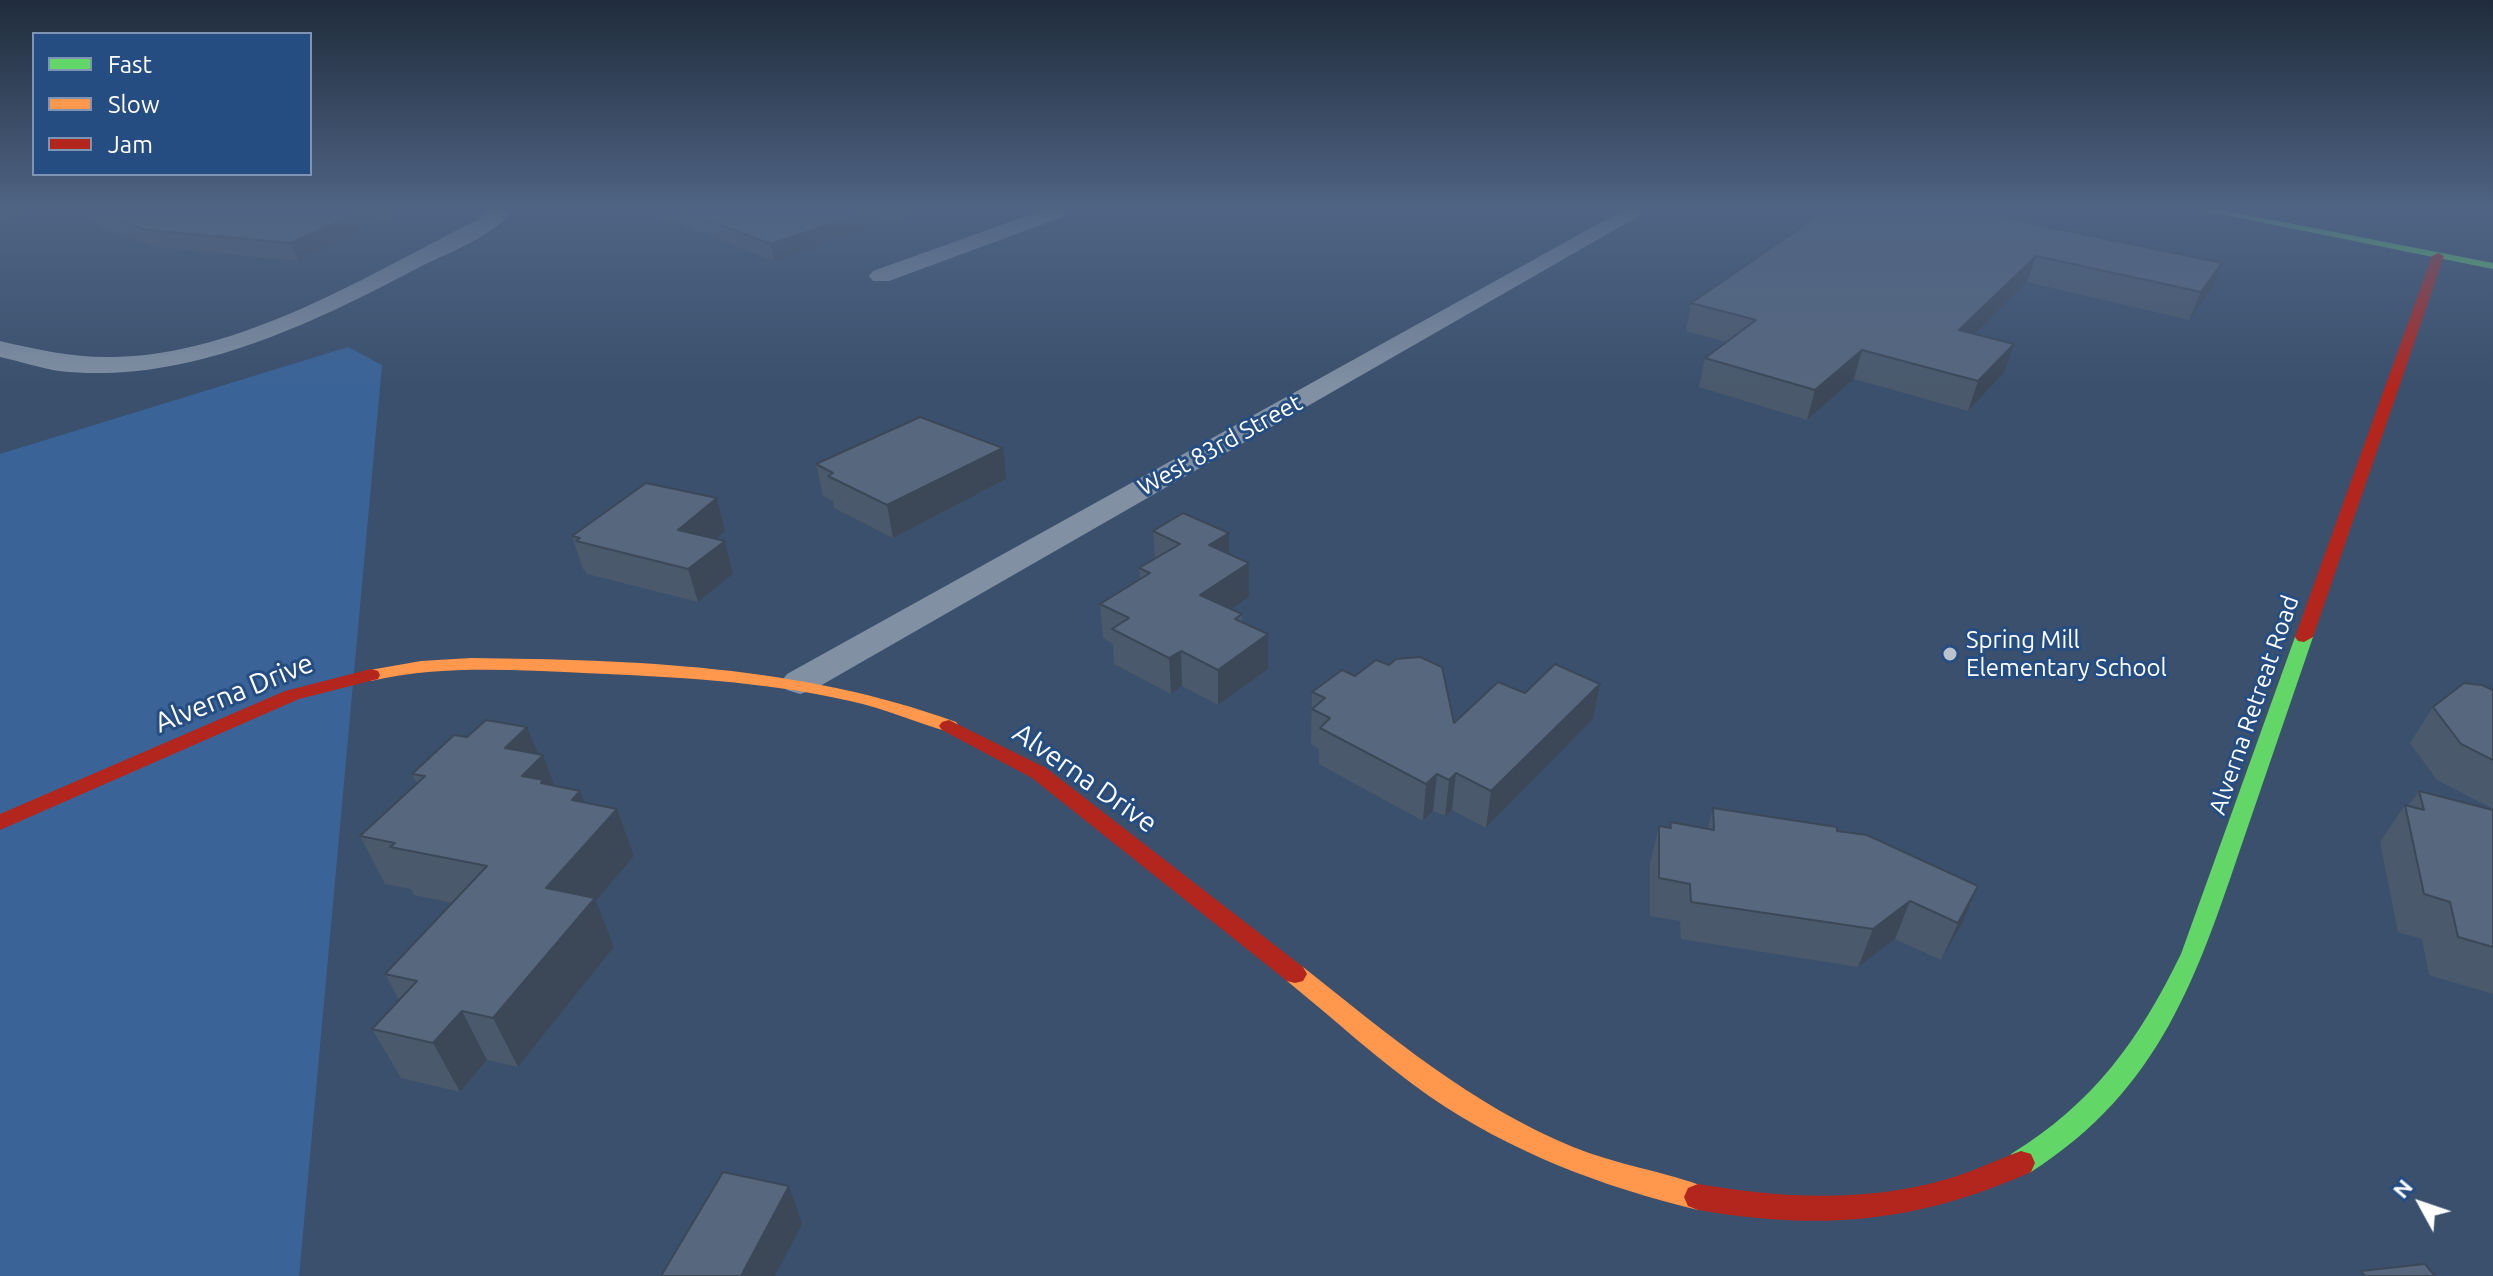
<!DOCTYPE html>
<html>
<head>
<meta charset="utf-8">
<style>
	body { margin:0 }
	#map { position:relative; width:2493px; height:1276px; overflow:hidden; background:#3b506d; font-family:Ubuntu,sans-serif }
	canvas { display:block }
	.legend { position:absolute; left:32px; top:32px; width:280px; height:144px; box-sizing:border-box; background:#264d82; border:2px solid #7d94b4; margin:0; padding:10px 14px; list-style:none; font-size:24px; color:#fff }
	.legend li { display:flex; align-items:center; gap:16px; height:40px }
	.legend b { width:40px; border:2px solid #7d94b4 }
	.north { position:absolute; left:2381px; top:1164px; width:80px; height:80px; -webkit-text-stroke:6px #264d82; paint-order:stroke; rotate:310deg; font-size:22px; font-weight:700; line-height:32px; text-align:center; color:#fff }
	.north::after { content:''; display:block; margin:auto; width:28px; height:36px; background:#fff; clip-path:polygon(50% 0,100% 100%,50% 72%,0 100%) }
</style>
</head>
<body>
<div id="map">
<canvas width="2493" height="1276"></canvas>
<ul class="legend">
<li><b style="height:10px;background:#63d668"></b>Fast</li>
<li><b style="height:10px;background:#ff974d"></b>Slow</li>
<li><b style="height:10px;background:#b3261e"></b>Jam</li>
</ul>
<div class="north">N</div>
</div>
<script>
const ctx = document.querySelector('canvas').getContext('2d');
ctx.lineJoin = 'round';
function paint(path, color) { ctx.fillStyle = color; ctx.fill(path, 'evenodd'); }
function strokePath(path, color, width, dash) { ctx.strokeStyle = color; ctx.lineWidth = width; ctx.lineCap = dash ? 'butt' : 'round'; ctx.setLineDash(dash || []); ctx.stroke(path); }
function drawText(font, color, halo, rows, align = 'center') {
  ctx.font = font + ' Ubuntu,sans-serif'; ctx.lineWidth = 6; ctx.setLineDash([]); ctx.textBaseline = 'middle'; ctx.strokeStyle = halo; ctx.fillStyle = color; for (const [text, x, y, turn = 0] of rows) {
    ctx.save(); ctx.translate(x, y); ctx.rotate((+turn || 0) * Math.PI / 180); ctx.textAlign = isNaN(turn) ? turn : align; if (halo) ctx.strokeText(text, 0, 0); ctx.fillText(text, 0, 0); ctx.restore();
  }
}
const green = new Path2D(`
	M348 347 382 365 299 1276H0V454Z`);
const street = new Path2D(`
	M491 209H514C492 238 448 252 416 269 307 326 186 385 59 371 39 368 20 361 0 357V341C39 350 74 358 114 357 240 355 368 275 477 220Z
	M1046 209H1076L1073 213 889 281H873L869 276 873 271Z
	M1625 209H1651L813 690 800 694 787 690 781 682 787 674Z`);
const fast = new Path2D(`
	M2195 209H2217L2493 263V269Z
	M2304 632 2313 637C2290 704 2267 771 2244 838 2197 976 2161 1089 2031 1172L2021 1175 2011 1172 2007 1163 2011 1154C2094 1103 2139 1040 2181 954L2295 637Z`);
const slow = new Path2D(`
	M471 658C635 660 800 665 956 722L959 726 949 732C916 723 884 708 850 701 763 681 673 677 584 673 512 670 441 665 371 681L362 675 364 671 421 661Z
	M1295 965 1303 967C1389 1035 1471 1105 1573 1147 1617 1165 1664 1171 1708 1188L1712 1197 1708 1206 1698 1210C1603 1187 1510 1152 1429 1096 1379 1061 1334 1019 1287 981L1283 974 1287 967Z`);
const jam = new Path2D(`
	M2438 253 2444 256 2313 637 2304 642 2298 641 2295 637 2432 256Z
	M371 669 378 671 380 675 378 679 299 699 0 830V814L285 691Z
	M949 720 1046 768 1303 967 1307 974 1303 981 1295 983 1287 981 1032 778 942 730 939 726 942 722Z
	M2021 1151 2031 1154 2035 1163 2031 1172C1916 1223 1821 1231 1698 1210L1688 1206 1684 1197 1688 1188 1698 1184C1780 1198 1866 1203 1947 1179 1972 1172 1996 1160 2021 1151Z`);
const wall = new Path2D(`
	M640 209H924L774 261Z
	M1828 209 2222 263 2211 290 2189 320 2027 282 1974 334 2004 373 1968 411 1854 379 1807 420 1699 387 1705 358 1726 342 1686 331 1691 303Z
	M91 210 301 215 391 216 298 261 154 247 99 227Z
	M816 464 1006 479 893 538 834 508 833 501 823 496Z
	M717 498 725 531 715 539 725 541 733 574 698 602 587 574 585 570 583 569 572 536Z
	M1153 531 1229 533V554L1249 563V597L1230 609 1242 614V622L1268 634V669L1218 705 1182 686 1171 694 1114 664 1113 644 1103 638 1100 604 1140 579 1139 568 1155 559Z
	M1600 684 1593 719 1486 828 1452 810 1445 816 1433 811 1423 821 1319 764V749L1311 744 1312 692 1454 723 1525 693Z
	M2493 690V809L2437 780 2410 743 2433 707Z
	M467 737 543 755 555 786 585 803 617 809 634 856 596 901 614 947 518 1067 487 1060 460 1092 401 1078 372 1029 399 1000 385 974 452 903 414 895 411 889 385 884 360 836 417 784 412 774Z
	M2419 791 2493 810V994L2429 975 2422 939 2398 932 2380 842 2405 805 2408 806Z
	M1713 808 1837 831 1978 886 1962 924 1941 960 1895 939 1858 967 1681 939 1680 921 1650 916V863L1659 826 1669 828 1670 822 1708 828Z`);
const shadedWall = new Path2D(`
	M0 209H42V210L0 220Z
	M365 209H402L391 216 298 261 291 243Z
	M874 209 924 210 774 261 771 244Z
	M2036 256 2027 282 1950 359 1959 330Z
	M2222 263 2211 290 2189 320 2201 292Z
	M2014 344 2004 373 1968 411 1978 381Z
	M1862 350 1854 379 1807 420 1815 390Z
	M1003 448 1006 479 893 538 887 505Z
	M717 498 725 531 687 563 678 530Z
	M1229 533V566L1209 545Z
	M725 541 733 574 698 602 688 569Z
	M1249 563V597L1201 629 1200 595Z
	M1268 634V669L1218 705V670Z
	M1181 651 1182 686 1171 694 1169 658Z
	M1600 684 1593 719 1486 828 1491 791Z
	M527 727 540 758 543 755 561 802 542 823 505 748Z
	M1456 773 1452 810 1445 816 1449 780Z
	M1437 774 1433 811 1423 821 1426 784Z
	M580 791 596 832 617 809 634 856 596 901 614 947 518 1067 493 1018 546 888 572 800Z
	M1978 886 1962 924 1941 960 1958 923Z
	M1910 901 1895 939 1858 967 1873 929Z
	M462 1011 487 1060 460 1092 433 1043Z
	M789 1186 802 1224 775 1276H741Z`);
const building = new Path2D(`
	M93 209H278L301 215 311 209H365L291 243 146 230 91 210Z
	M679 209H874L771 244Z
	M1828 209H1961L2222 263 2201 292 2036 256 1959 330 2014 344 1978 381 1862 350 1815 390 1705 358 1756 320 1691 303Z
	M920 417 1003 448 887 505 828 476 833 473 816 464Z
	M646 483 717 498 678 530 725 541 688 569 576 541 580 538 572 536Z
	M1183 513 1229 533 1209 545 1249 563 1200 595 1242 614 1235 619 1268 634 1218 670 1181 651 1169 658 1112 629 1129 618 1100 604 1150 573 1139 568 1180 544 1153 531Z
	M1420 657 1442 667 1454 723 1498 682 1525 693 1555 664 1600 684 1491 791 1456 773 1449 780 1437 774 1426 784 1320 728 1330 718 1312 709 1325 698 1312 692 1342 670 1355 676 1376 660 1389 665 1396 659Z
	M2464 683 2482 685 2493 690V760L2461 744 2433 707Z
	M486 720 527 727 505 748 543 755 522 776 544 780 541 783 580 791 572 800 617 809 546 888 595 898 493 1018 462 1011 433 1043 372 1029 417 981 385 974 487 866 390 847 395 843 360 836 425 776 412 774 454 735 467 737Z
	M2419 791 2493 810V947L2458 937 2450 902 2424 894 2405 805 2424 810Z
	M1713 808 1837 827V831L1867 835 1978 886 1958 923 1910 901 1873 929 1691 902 1690 884 1659 878V826L1671 828 1670 822 1714 830Z
	M723 1172 789 1186 741 1276H661Z
	M2425 1264 2435 1276H2365L2361 1271Z`);
const markers = [
	[1950,654,8,"#bac2cc"]
];
const streetNames = [
	["West 83rd Street",1220,445,-29],
	["Alverna Retreat Road",2254,705,-71]
];
const poiNames = [
	["Spring Mill",1966,640],
	["Elementary School",1966,668]
];
const nearStreetnames = [
	["Alverna Drive",234,693,-22],
	["Alverna Drive",1085,778,35]
];
paint(green, '#3a6498');
paint(street, '#8190a3');
paint(fast, '#63d668');
paint(slow, '#ff974d');
paint(jam, '#b3261e');
paint(wall, '#4a596c');
paint(shadedWall, '#3c4858');
paint(building, '#56677e');
strokePath(building, '#3c4858', 2);
const sky = ctx.createLinearGradient(0, 0, 0, 388);
sky.addColorStop(0, '#202c3c');
sky.addColorStop(0.54, '#4f6484');
sky.addColorStop(1, '#4f648400');
ctx.fillStyle = sky;
ctx.fillRect(0, 0, 2493, 388);
for (const [x, y, r, color] of markers) { const dot = new Path2D(); dot.arc(x, y, r, 0, 2 * Math.PI); ctx.fillStyle = color; ctx.fill(dot); strokePath(dot, '#264d82', 3); }
drawText('24px', '#fff', '#264d82', streetNames);
drawText('24px', '#fff', '#264d82', poiNames, 'left');
drawText('28px', '#fff', '#264d82', nearStreetnames);
</script>
</body>
</html>
